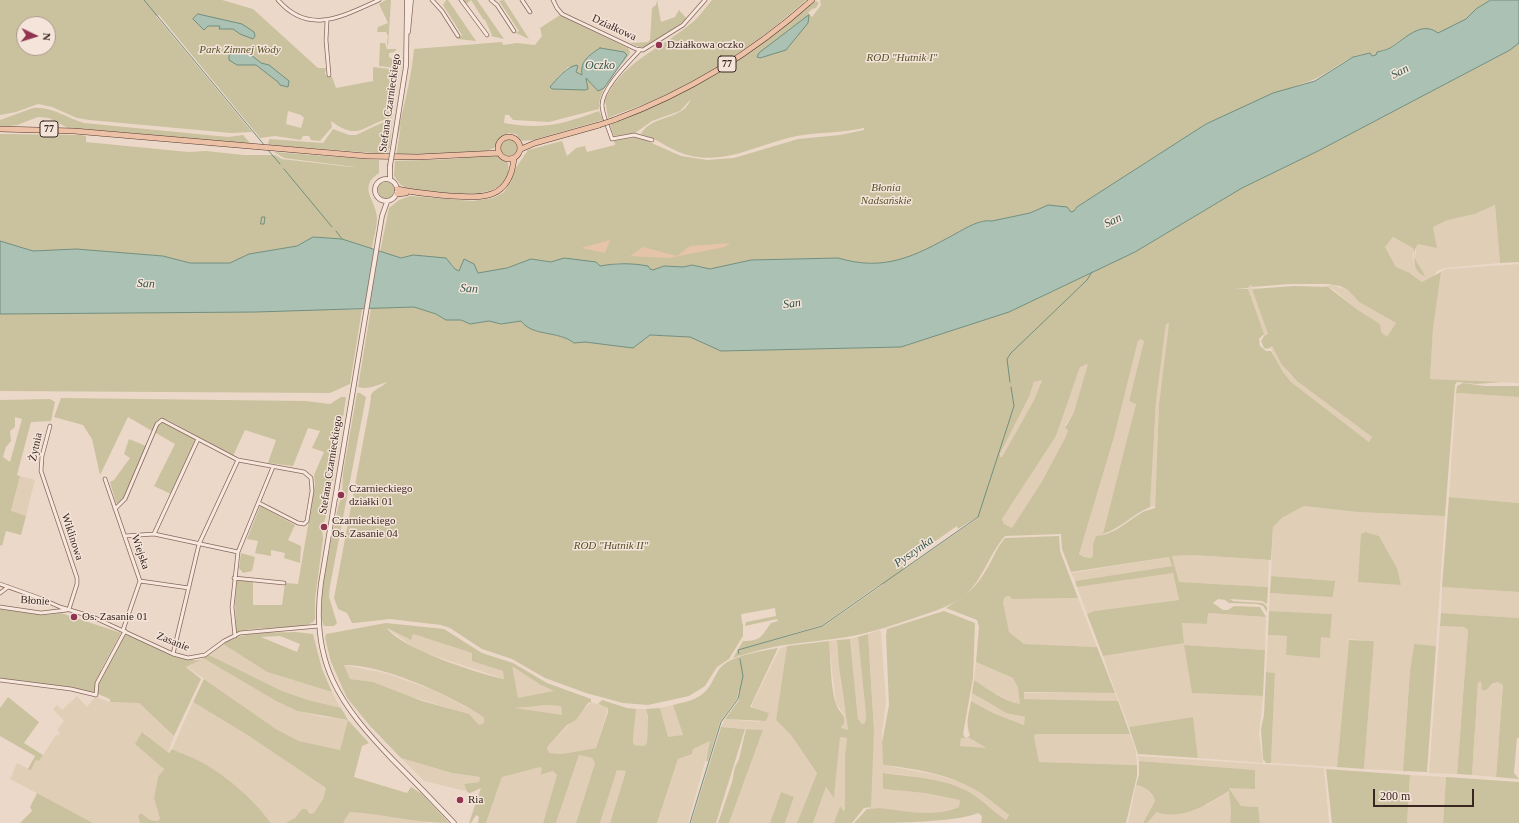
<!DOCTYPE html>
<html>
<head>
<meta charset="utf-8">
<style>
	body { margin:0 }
	#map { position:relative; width:1519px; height:823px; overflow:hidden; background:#ecd8c9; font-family:Georgia,serif }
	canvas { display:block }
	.north { position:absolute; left:16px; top:16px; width:40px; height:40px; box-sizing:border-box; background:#f4e4d9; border:1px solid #a9988f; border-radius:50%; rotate:94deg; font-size:11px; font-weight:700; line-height:16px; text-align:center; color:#392621 }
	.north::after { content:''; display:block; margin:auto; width:14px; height:18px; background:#92334f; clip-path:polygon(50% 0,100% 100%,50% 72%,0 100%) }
	.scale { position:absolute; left:1373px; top:789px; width:101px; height:18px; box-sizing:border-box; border:2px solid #392621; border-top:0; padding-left:5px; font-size:12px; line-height:14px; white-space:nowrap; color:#392621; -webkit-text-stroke:3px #f4e4d9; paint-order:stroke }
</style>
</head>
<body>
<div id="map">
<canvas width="1519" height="823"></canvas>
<div class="north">N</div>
<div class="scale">200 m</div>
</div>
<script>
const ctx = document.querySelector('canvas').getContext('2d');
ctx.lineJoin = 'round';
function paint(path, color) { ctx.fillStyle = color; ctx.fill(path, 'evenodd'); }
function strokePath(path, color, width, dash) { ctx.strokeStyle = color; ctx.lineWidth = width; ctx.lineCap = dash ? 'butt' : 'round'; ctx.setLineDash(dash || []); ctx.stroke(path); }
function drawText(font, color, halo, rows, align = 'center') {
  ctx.font = font + ' Georgia,serif'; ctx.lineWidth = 3; ctx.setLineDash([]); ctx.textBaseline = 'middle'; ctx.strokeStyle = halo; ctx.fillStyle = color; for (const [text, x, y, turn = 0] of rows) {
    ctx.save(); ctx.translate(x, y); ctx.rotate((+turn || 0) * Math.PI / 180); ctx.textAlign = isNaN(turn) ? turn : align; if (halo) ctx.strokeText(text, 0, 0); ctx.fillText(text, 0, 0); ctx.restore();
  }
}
const farmland = new Path2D(`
	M1495 205 1500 263 1445 268 1437 271 1433 277 1422 282 1408 272 1396 267 1385 247 1393 237 1413 248V260L1416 268 1425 274 1418 266 1415 261 1416 250V246L1433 227 1448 220 1475 214Z
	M1519 264V383L1430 379 1433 329 1441 272 1446 269Z
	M1251 285 1268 334 1264 336 1247 287Z
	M1333 285 1348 290 1359 302 1396 323 1387 338 1381 332 1379 324 1358 310 1333 289 1323 286Z
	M1169 323 1159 404 1155 506 1150 507 1156 402 1166 324Z
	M1141 339 1144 341 1129 401 1136 403 1122 465 1103 536 1093 544V556L1091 558 1084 557 1079 553 1114 437 1138 341Z
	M1272 346 1288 373 1372 437 1369 442 1291 382 1278 365 1270 347Z
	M1089 364 1074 412 1065 425 1068 430 1066 435 1041 483 1012 529 1004 524 1002 519 1056 436 1080 367Z
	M1042 379 1034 400 1002 457H1000V455L1029 397 1034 382Z
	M1456 393 1519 397V503L1449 497Z
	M20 476 35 480 26 516 11 512Z
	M1304 506 1357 512 1445 516 1436 646 1414 645 1410 671 1403 771 1364 769 1374 641 1349 639 1337 767 1271 763 1275 673 1266 672 1268 635 1287 636 1286 655 1320 658 1321 637 1330 638 1332 614 1269 611 1270 593 1334 596V581L1271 576 1273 527 1282 518ZM1366 532 1379 536 1397 568 1401 585Z
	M1192 555 1269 560 1268 587 1178 582 1172 556Z
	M1169 557 1172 566 1075 581 1071 573Z
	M1173 572 1179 600 1094 611 1087 614 1077 587Z
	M1442 587 1519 592V618L1441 613Z
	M1010 596 1012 599 1078 598 1097 647 1024 644 1009 632 1007 626 1003 602 1005 597Z
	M1208 613 1266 617 1265 650 1184 645 1193 693 1263 696 1259 734 1263 763 1198 758 1193 717 1129 727 1109 674 1103 656 1184 643 1182 623 1207 624Z
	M1440 626 1464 627 1468 629V631L1457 774 1429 773Z
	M386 627 408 639H411L413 634 472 653 473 661 503 671 504 679 417 650Z
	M879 630 881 632 886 702 882 733 883 765 937 775 963 783 975 789 1009 815 1006 820 980 799 962 788 905 775 884 773 883 789 925 793 960 800 959 807 933 814 892 811 878 808 870 809 874 731 868 634Z
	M858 637 866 715 865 723 862 724 858 719 850 639Z
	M837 640 841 685 848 730 841 728 845 720 843 713 836 704 832 670 829 641Z
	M223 644 267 672 332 692 341 709 308 700 282 691 209 655Z
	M787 646 776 720 791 735 817 773 797 823H785L794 798 781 793 770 823H729L763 730 721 727 725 719 759 722 769 713 752 708V704L780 648Z
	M203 658 276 701 297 711 323 717 348 720 340 750 299 741 276 729 187 667Z
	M976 662 1013 678 1018 688 1020 704 1012 702 990 691 974 680Z
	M344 665 385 673 433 690 479 714 484 718V723L479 725 475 721 455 710 409 696 373 682 350 679Z
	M511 665 547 688 555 691 518 699Z
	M1481 680 1488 687 1498 682 1503 685 1496 777 1472 775 1478 683Z
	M972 693 995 707 1018 716 1025 717V725L993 713 971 701Z
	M1023 693H1115L1118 701 1024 699Z
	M77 696 87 707 95 697 110 702 139 703 174 736 168 753 143 732 157 762 164 769 158 777 154 798 160 819 157 821 150 820 141 813 138 816 140 823H93L10 779 17 763 31 770 36 759 39 761 56 735 58 736 60 732 57 730 64 721 53 709 57 705 62 710Z
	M193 702 249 736 326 788 323 799 314 813 285 823H271L264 814 226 778 203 763 172 749Z
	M591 702 608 708 596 748 562 754 549 753 547 749 548 746Z
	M546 705 561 706 562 715 515 709 525 706Z
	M673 705 683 735 670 738 667 737 666 733 660 708Z
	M636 709H646L648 713 647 743 644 746 634 745 633 740Z
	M1036 734H1130L1136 751 1137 765 1039 762 1034 736Z
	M840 737 847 738 845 754V809L844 811 840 806 834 823H813L826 787 834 797Z
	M961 737H968L987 749 960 747Z
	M711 740 688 823H657L678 759 691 754 693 749Z
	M579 755 592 758 595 763 576 823H556Z
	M1138 756 1324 768 1329 823H1260L1258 807 1241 806 1229 787 1255 789V770L1139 761Z
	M401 758 452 773 480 777 479 782 464 784 466 791 424 781Z
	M535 767H540L542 769 540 775 553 771 557 775 543 823H486L502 777Z
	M617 770 626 771 610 823H600Z
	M1410 775 1446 777 1443 823H1407Z
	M1136 785 1145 788 1155 798V801L1143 823H1128Z
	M1230 791 1231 811 1230 823H1147L1157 812 1207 805Z
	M350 812 376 813 419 820 428 823H343Z`);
const green = new Path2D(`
	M0 0H222L253 9 318 68H326L325 74 329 77H332L336 88 373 81V67L399 70 392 118C364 123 360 143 331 121L332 127 320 141 311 140 309 136H303L301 140 275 136 260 138 159 15 156 16 252 132 231 133 89 120 77 118 52 107 38 104 16 112 0 115ZM24 24H48V48H24ZM288 111 301 115 304 118 301 128 286 124Z
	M386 0H391L388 47 387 42 388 36 386 32H377L378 27 388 23 379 4Z
	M446 0H448L476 41 457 39 462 35 443 5Z
	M462 0H477L504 39 491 36 492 35 485 20 483 19 471 0 465 5Z
	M504 0 529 39 516 33 519 31 499 1Z
	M657 0 661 22 675 17 679 10 687 19 646 47H639L630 43 648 42 650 40 652 8 656 5Z
	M712 0H806C769 33 728 63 684 86 660 99 633 108 608 118L605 100C623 61 659 50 689 25 698 19 705 8 712 0Z
	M820 0H1491L1476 9 1466 19 1449 28 1438 33 1405 37 1389 48 1377 52 1376 55C1368 57 1365 52 1355 56 1336 64 1322 79 1301 84L1206 124 1097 194 1077 207 1074 211 1071 212 1048 205 1030 213 992 221C980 219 966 228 955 234 915 256 885 272 838 258L751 260 710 269 692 265 683 267 664 266 653 270 619 263 600 266 564 258 552 262 531 259 507 268 478 273 464 259 459 271 455 269 452 264 413 255 401 258 380 252 389 208 399 200 410 196 473 201 493 198 504 192 511 182 515 169 528 150 562 141 567 156 576 148 585 146 587 152 615 145 614 141 638 137 681 156 707 160 734 158 798 139 840 135 864 130V128C842 133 819 132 797 136 761 143 729 164 691 156 672 152 659 139 641 134 652 114 683 121 691 99L680 111 652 121 635 133 614 136 610 125 684 92 718 73 750 52 816 1 819 3 816 8 812 9 808 13 812 17 821 5Z
	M560 15 628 48 630 52 629 55C618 70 598 89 599 109L549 122 513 120 509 115H505L504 123C543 130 563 124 599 111L603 120 533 140 522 141 516 134 508 133C502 137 501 145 494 148 478 157 418 156 396 157L401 124 395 147C401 114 411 83 414 49L502 42 503 45 517 43 535 45 542 36 540 28ZM600 48 622 52V64L612 74 604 88 597 89 586 77 588 89 566 90 556 89 557 78 568 67 577 69 576 72 582 75C582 72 581 69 582 66 584 57 594 52 600 48Z
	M380 43H385L387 49H397L394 52 389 53V57L394 60 396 68 379 66Z
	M1519 43V262L1500 263 1495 205 1475 214 1448 220 1433 227 1437 248 1418 244C1408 258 1421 265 1425 276 1411 271 1416 259 1413 248L1393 237 1385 247 1396 267 1408 272 1422 282 1441 272 1433 329 1430 379 1503 382 1476 384 1457 382 1455 385 1445 516 1357 512 1304 506 1282 518 1273 527 1271 560 1192 555 1172 556 1179 582 1268 587 1267 604 1262 601 1230 599 1233 601 1263 603 1267 607V612L1263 606 1257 604 1229 603 1225 600 1218 599 1213 603 1223 610H1228L1234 606 1260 607 1266 617 1208 613 1207 624 1182 623 1184 643 1103 656 1087 614 1094 611 1179 600 1173 573 1077 587 1075 581 1172 566 1169 557 1071 572 1062 549 1061 534 1005 536C989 554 984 578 966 594 953 605 936 611 920 616 898 624 870 633 847 637 809 643 777 643 740 656L738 650 739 656 733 658 743 641C762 641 761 636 771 623L778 621 777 619 745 626 746 622 776 616 775 608 742 614 741 615 743 626V636L729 659 717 667 705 686 689 696 648 705 623 703 586 693 545 678 512 659 482 649 450 628 441 625 390 619 354 623H352L347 613 338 609 334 598 371 399C369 390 382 388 387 382 377 385 369 390 358 387L371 308 414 307 436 314 446 320H461L470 324 489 321 501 324 521 321C533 337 557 330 574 343L585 342 633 348 650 335 690 337 721 351 901 347 1009 312 1135 252 1242 188 1318 151 1510 50ZM1289 284H1328L1340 286 1348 290 1359 302 1396 323 1387 337 1381 332 1380 324 1358 310 1328 287 1295 286 1252 289 1268 334 1264 336 1261 341 1264 348 1268 349 1272 346 1282 365 1297 381 1372 437 1369 442 1291 382 1283 372 1271 351H1266L1260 346 1259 339 1264 334 1248 289H1236L1247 288 1251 285 1252 287ZM1169 323 1159 404 1155 508C1149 510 1143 511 1138 515 1124 524 1113 535 1096 536L1093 544V556L1091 558 1084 557 1079 554 1114 437 1138 341 1141 339 1144 341 1129 401 1136 404 1103 534C1121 528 1133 514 1150 507L1156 402 1166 324ZM1088 364 1074 412 1065 428 1068 430 1066 436 1041 483 1012 528 1004 524 1002 519 1056 436 1080 367ZM1042 380 1034 400 1002 457H1000V454L1029 397 1034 382ZM977 517 978 518 903 570 904 563 957 526 958 529ZM884 584 823 626 738 650 822 625 879 585Z
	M33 108C51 106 67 118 84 123L228 137 243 135 251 144 68 128 49 118 38 117 17 125 0 127V120Z
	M388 120H392L390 146 387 154 269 145 268 142 270 139 323 143 333 129 349 135H356Z
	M0 134 81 135 86 136V142L188 152 206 151 244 155H275L282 159 351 167H355L284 158 274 152 379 160V173C357 188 376 199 377 218 377 228 373 239 372 249L342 239 313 237 297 246 249 254 230 263H190L163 256 76 249 33 251 0 241Z
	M501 148a8 8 0 1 1 16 0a8 8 0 1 1-16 0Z
	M494 153 508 163C516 209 428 191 404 189L405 187 401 185 394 176 395 161 453 159Z
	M378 190a8 8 0 1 1 16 0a8 8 0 1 1-16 0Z
	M362 309 350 384 330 393 0 391V314Z
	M1463 383 1485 386H1519V397L1456 393 1457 386Z
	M357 393H360L366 397 330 586 329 597 337 623 334 626H324C315 607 334 530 338 507L342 495 343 473Z
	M341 397H345L346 398 328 510 322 528 323 539 315 599V619L313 622 305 626 251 629 236 632 235 602 237 580 253 581V605H282L285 583 298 584 315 484 314 475 324 452 312 448 320 431 308 428 293 466 268 463 276 440 245 430 233 456 166 419 159 420 152 431 128 417 100 475 92 439 83 425 54 417 61 398 306 401 330 404Z
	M50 399 55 402 51 421 31 422 17 475 20 476 11 511 26 516 21 535 6 531 2 546 0 545V400ZM15 417 22 419 10 462 3 457 6 447 11 441 10 431 15 427Z
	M164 421 197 440 171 494 154 486 175 444 154 432 158 424Z
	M129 439 146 446 126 493 119 504 116 503 110 482 114 480 130 458 124 454Z
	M1449 497 1519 503V592L1442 587Z
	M260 506 295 525 288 540 301 546 300 563 284 558 285 553 271 550V556L255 553 258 541 247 539Z
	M1366 532 1379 536 1397 568 1401 585 1358 582 1361 534Z
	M1059 536 1060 551 1078 598 1012 599 1009 596 1005 597 1003 602 1009 632 1024 644 1097 647 1115 693 1024 692V699L1118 701 1130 734H1036L1034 736 1039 762 1137 765V776L1126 823H981L982 816 978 813C956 823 883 823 854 823L867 809C871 809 876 808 879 808 906 811 932 818 959 807L960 800 925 793 883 789V773C912 777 945 778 971 793 984 801 994 812 1006 820L1009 815C997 806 986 796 974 789 947 774 913 768 883 765L882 743 889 705 886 636 887 629 944 611 975 623 973 678 963 734 965 738H961L960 746 986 748 968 737 970 735C965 723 969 713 971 701L993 713 1024 725 1025 717 1006 713 972 693 974 680C988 689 1003 701 1020 704L1018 688 1013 678 976 662 979 627 977 620 946 608C960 599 974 590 983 575 992 562 995 550 1005 538Z
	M241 553 255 557 252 571 243 573 239 568Z
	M1271 576 1335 581 1333 597 1270 593Z
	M0 608 46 615 61 613 121 633 101 670 104 672 124 635H127C151 643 175 663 201 660L186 667 201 679 174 736 139 703 110 702V699L98 694V684L95 693 71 688 0 679Z
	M1269 611 1332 614 1330 638 1321 637 1320 658 1286 655 1287 636 1268 635Z
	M1441 613 1519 618V738H1517L1514 773 1519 779 1496 777 1503 685 1498 682 1492 684 1486 690H1482L1481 681 1478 683 1472 775 1457 774 1468 631 1467 629 1464 627 1440 626Z
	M386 623 444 629 482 653 513 663 547 683 591 699V702L588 703 576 720 567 725 548 746 547 749 549 753 562 754 596 748 608 712V708L598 704 602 700 627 708 636 709 633 740 634 745 644 746 647 743 648 716 646 709 660 708 668 737 683 735 673 705C686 702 701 699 709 687 714 680 716 672 722 666 734 655 763 651 778 648L750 707 769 713 766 721 725 719 739 700V689L737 699 720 722 708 761H706L710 741 693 749 692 754 678 759 657 823H610L626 771 617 770 600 823H576L595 763 592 758 579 755 556 823H543L557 775 553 771 540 775 542 769 540 767 502 777 486 823H478L479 817 476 815 471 823H469L481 788 470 793 467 792 464 784 479 782 480 777 452 773 401 758 370 726 347 698 331 662 325 638 326 634ZM387 628 411 640 413 634 472 653V661L503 671 504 679C479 674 400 648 387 628ZM344 665C385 665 444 693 479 714L484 718V723L479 725 469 714 422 701 373 682 350 679ZM512 666 541 685 554 691 518 698ZM546 705 561 706 562 715 515 708Z
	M295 632 313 634 322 669 332 692 267 672 223 644C245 630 271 633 295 632ZM280 636 300 644 297 652 261 637Z
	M868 634 874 731 871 807 864 808 852 823H834L840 806 844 811 845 809V755L847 738 840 737 834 798 826 787 813 823H797L817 773 791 735 776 720 787 646 829 641C831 661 830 685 836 704 839 714 850 716 841 728L848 730 839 667 837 640 850 639 858 719 862 724 865 723 866 715 858 637Z
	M1349 640 1374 641 1364 769 1337 767Z
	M1414 644 1436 646 1427 772 1403 771 1410 671Z
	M1184 645 1265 650 1263 696 1192 693Z
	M209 655 282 691 308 700 341 708 348 720 369 743 362 746 354 777 407 793 411 787 422 794 449 823C416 823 383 814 350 812L343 823H285L295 818 302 809H306L310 814 314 813 323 799 326 788 249 736 193 702 204 679 276 729 299 741 340 750 348 720 297 711 276 701 203 658Z
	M1266 672 1275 673 1271 763H1266L1263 759 1261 729 1264 715Z
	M8 697 39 722 24 743 43 755 39 761 36 760 31 770 28 769 35 756 0 736V708Z
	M1193 717 1198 758 1138 754 1129 727Z
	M721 727 745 729 716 823H691Z
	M746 729 763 730 729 823H718L732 782 735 767 739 759Z
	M142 732 169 753 172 749C182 754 193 757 203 763 228 777 254 800 271 823H140L138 816 141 813 150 820 157 821 160 819 154 798 158 777 164 769 135 744Z
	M1139 761 1255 770V789L1229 788 1241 806 1258 807 1260 823H1230L1231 811 1229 791C1208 804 1182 821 1157 812L1147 823H1143L1155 801C1154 793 1144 786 1136 785L1139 775Z
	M1326 769 1410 775 1407 823H1332Z
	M1446 777 1519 782V823H1443Z
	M781 792 794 797 785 823H770Z
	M37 793 93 823H20L32 811 30 807Z`);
const sand = new Path2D(`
	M610 240 605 253 581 248Z
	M730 243 725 247 669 258 630 256 643 247 677 256 690 246Z`);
const water = new Path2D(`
	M1491 0H1519V43L1510 50 1318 151 1242 188 1135 252 1009 312 901 347 721 351 690 337 650 335 633 348 585 342 574 343C557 330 533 337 521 321L501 324 489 321 470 324 461 320H446L436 314 414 307 256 312 0 314V241L33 251 76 249 163 256 190 263H230L249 254 297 246 313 237 342 239 401 258 413 255 446 258 455 269 459 271 464 259 474 264 478 273 507 268 531 259 551 262 564 258 596 262 600 266C617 263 631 263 648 266L650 269 653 270 664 266 683 267 692 265 710 269 751 260 838 258C885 272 915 256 955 234 966 228 980 219 992 221L1030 213 1048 205 1067 207 1071 212 1074 211 1077 207 1097 194 1206 124 1273 93 1315 81 1353 57 1370 53 1372 56 1376 55 1377 52C1381 51 1386 50 1390 48 1405 39 1421 20 1438 33L1466 19 1476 9Z
	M198 14 242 24 254 32 255 36 253 39 240 34 233 29H219L220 26H208L204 30 193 19Z
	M809 15 808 23 786 50 760 58 757 57 759 53Z
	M600 48 624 52 627 55 604 88 598 91 586 78 588 89 585 90 552 89 550 87C557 79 566 67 577 65L578 66 576 72 582 75C580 61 588 56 600 48Z
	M241 52 250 54 261 63 269 65 289 81 288 87 280 85 278 82 256 65H237L229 60V55Z`);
const stream = new Path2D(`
	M144 0 265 146
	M268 150 280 164
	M284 169 332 227
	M262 217H265L264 224H261Z
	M336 231 342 239
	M1010 382 1007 359 1011 353 1087 280 1092 272
	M739 654 738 650 822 626 978 517 1014 406 1011 387
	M690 823 721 722 738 699 743 676 740 659`);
const minor = new Path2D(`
	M278 0C309 36 343 16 379 0
	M432 0 442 11 458 36
	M461 0 487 35
	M491 0 497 5 514 31
	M522 0 530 12
	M553 0 557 8 562 14 636 49 643 50 683 25 705 0
	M327 21 326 40 329 75
	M640 50C629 62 601 89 602 106 603 117 609 129 612 139L634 135 652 140
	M50 426 42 456 41 471 77 578V584L69 609
	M105 479 140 581 123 630
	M115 509 125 499 157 424 162 420 238 460 304 472 311 478 312 491 307 521 304 524 298 523 259 503
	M154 534 198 439
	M125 536 154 534 238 552
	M234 578 284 583
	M140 581 189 588
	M0 584 42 599 60 607 93 617 173 654 188 658 205 655 224 641 240 633 319 626
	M0 593 8 587
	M0 607 41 613 67 610
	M235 636 232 607 238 552 273 467
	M173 654 199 544 238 460
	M0 680 71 689 96 695 97 683 125 631`);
const tertiary = new Path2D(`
	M408 32 411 0
	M393 148 406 66 407 0
	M390 166V180
	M375 190a11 11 0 1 1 22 0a11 11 0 1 1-22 0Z
	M387 202 382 216 321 583C310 663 340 705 393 760 414 781 434 802 454 823`);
const primary = new Path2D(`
	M614 120C687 93 754 52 812 0
	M0 129 74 131 366 156 418 157 499 153
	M498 148a11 11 0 1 1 22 0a11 11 0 1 1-22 0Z
	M521 149 535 143 599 125
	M397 189C415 193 432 194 450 196 483 198 510 200 514 158
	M397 194 406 193`);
const tertiaryBridge = new Path2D(`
	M390 166 393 148`);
const primaryBridge = new Path2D(`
	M599 125 614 120`);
const markers = [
	[659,45,4,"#92334f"],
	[341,495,4,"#92334f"],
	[324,527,4,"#92334f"],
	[74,617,4,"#92334f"],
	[460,800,4,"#92334f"]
];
const shields = [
	[727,64,18],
	[49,129,18]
];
const shieldNames = [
	["77",727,64],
	["77",49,129]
];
const streetNames = [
	["Działkowa",614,28,25],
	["Stefana Czarnieckiego",390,103,-82],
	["Żytnia",36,447,-78],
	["Stefana Czarnieckiego",331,465,-81],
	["Wiklinowa",72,537,72],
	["Wiejska",140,552,71],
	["Błonie",35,601,3],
	["Zasanie",173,642,22]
];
const poiNames = [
	["Działkowa oczko",667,45],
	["Czarnieckiego",349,489],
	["działki 01",349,502],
	["Czarnieckiego",332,521],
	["Os. Zasanie 04",332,534],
	["Os. Zasanie 01",82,617],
	["Ria",468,800]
];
const parkNames = [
	["Park Zimnej Wody",240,50],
	["ROD \"Hutnik I\"",902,58],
	["Błonia",886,188],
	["Nadsańskie",886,201],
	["ROD \"Hutnik II\"",611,546]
];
const waterNames = [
	["Oczko",600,66],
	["San",1400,72,-28],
	["San",1113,221,-25],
	["San",146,284,3],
	["San",469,289,4],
	["San",792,304,-7],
	["Pyszynka",914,552,-35]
];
paint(farmland, '#e1ceb7');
paint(green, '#cac29e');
paint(sand, '#e5c4a9');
paint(water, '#aac1b3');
strokePath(water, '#718f7f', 1);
strokePath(stream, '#718f7f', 1);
strokePath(minor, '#87695f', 4.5);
strokePath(tertiary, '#87695f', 5.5);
strokePath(primary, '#563933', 6);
strokePath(minor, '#f7e7dc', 3);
strokePath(tertiary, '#f7e7dc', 4);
strokePath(primary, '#ecc1a5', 5);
strokePath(tertiaryBridge, '#87695f', 5.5, []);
strokePath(primaryBridge, '#563933', 6, []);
strokePath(tertiaryBridge, '#f7e7dc', 4);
strokePath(primaryBridge, '#ecc1a5', 5);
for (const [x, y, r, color] of markers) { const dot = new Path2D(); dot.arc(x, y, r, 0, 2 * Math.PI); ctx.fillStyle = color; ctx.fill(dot); strokePath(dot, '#f4e4d9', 1.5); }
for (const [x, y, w] of shields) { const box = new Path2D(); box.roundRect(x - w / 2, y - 8, w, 16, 3); ctx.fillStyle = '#f4e4d9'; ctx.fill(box); strokePath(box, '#392621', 1); }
drawText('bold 10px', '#392621', null, shieldNames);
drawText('11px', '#392621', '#f4e4d9', streetNames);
drawText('11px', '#392621', '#f4e4d9', poiNames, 'left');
drawText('italic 11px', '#54522a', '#f4e4d9', parkNames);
drawText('italic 12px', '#32574a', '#f4e4d9', waterNames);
</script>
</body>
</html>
